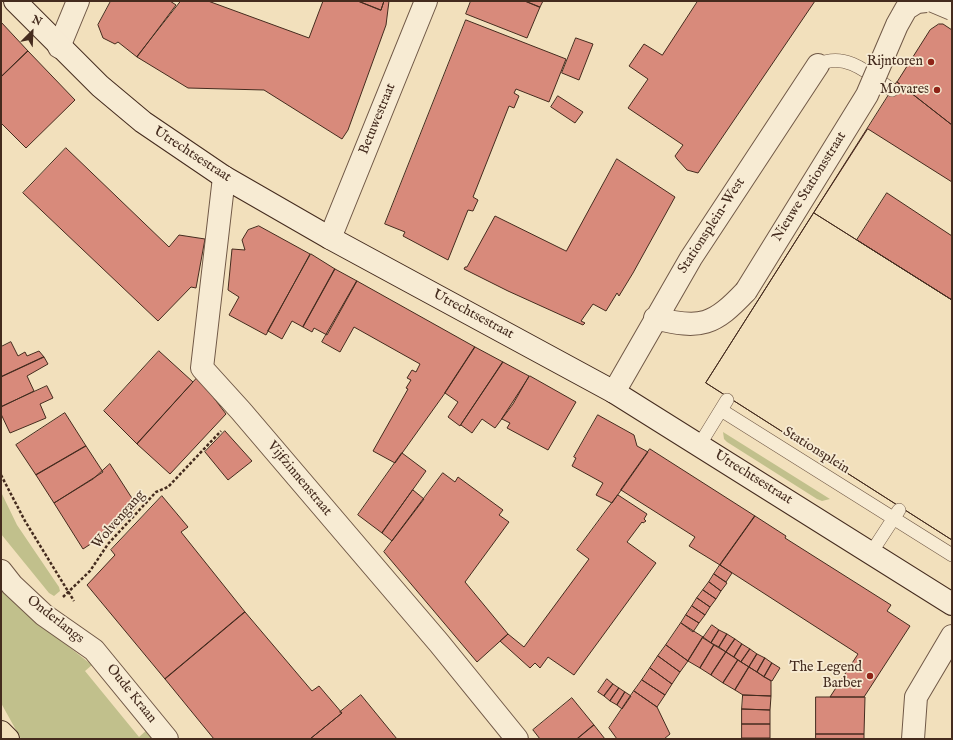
<!DOCTYPE html>
<html>
<head>
<meta charset="utf-8">
<style>
	body { margin:0 }
	#map { position:relative; width:953px; height:740px; overflow:hidden; background:#f2e0bc; font-family:"IM FELL English",serif }
	canvas { display:block }
	.frame { position:absolute; inset:0; border:2px solid #442b1e; pointer-events:none }
	.north { position:absolute; left:12px; top:12px; width:40px; height:40px; -webkit-text-stroke:3px #f7ebd3; paint-order:stroke; rotate:24deg; font-size:11px; font-weight:700; line-height:16px; text-align:center; color:#442b1e }
	.north::after { content:''; display:block; margin:auto; width:14px; height:18px; background:#442b1e; clip-path:polygon(50% 0,100% 100%,50% 72%,0 100%) }
</style>
</head>
<body>
<div id="map">
<canvas width="953" height="740"></canvas>
<div class="frame"></div>
<div class="north">N</div>
</div>
<script>
const ctx = document.querySelector('canvas').getContext('2d');
ctx.lineJoin = 'round';
function paint(path, color) { ctx.fillStyle = color; ctx.fill(path, 'evenodd'); }
function strokePath(path, color, width, dash) { ctx.strokeStyle = color; ctx.lineWidth = width; ctx.lineCap = dash ? 'butt' : 'round'; ctx.setLineDash(dash || []); ctx.stroke(path); }
function drawText(font, color, halo, rows, align = 'center') {
  ctx.font = font + ' "IM FELL English",serif'; ctx.lineWidth = 3.5; ctx.setLineDash([]); ctx.textBaseline = 'middle'; ctx.strokeStyle = halo; ctx.fillStyle = color; for (const [text, x, y, turn = 0] of rows) {
    ctx.save(); ctx.translate(x, y); ctx.rotate((+turn || 0) * Math.PI / 180); ctx.textAlign = isNaN(turn) ? turn : align; if (halo) ctx.strokeText(text, 0, 0); ctx.fillText(text, 0, 0); ctx.restore();
  }
}
const green = new Path2D(`
	M723 432 830 499 822 501 817 499 727 442 724 439Z
	M1 492 17 525 59 587 60 591 54 596 49 593 1 534Z
	M1 584 46 629 92 665 85 671 139 737 148 729 156 739H21L1 703Z`);
const building = new Path2D(`
	M111 1H170L176 5 137 57 118 42 115 44 103 38 98 25Z
	M181 1H208L309 38 323 1H358L381 10 384 1H389L386 25 348 130 342 139 264 90 188 88 137 57Z
	M358 1H384L381 10Z
	M471 1H525L540 7 527 38 466 14Z
	M525 1H543L540 7Z
	M698 1H815L698 173 687 170 677 159 675 156 683 145 628 108 648 79 629 66 644 44 662 55Z
	M466 20 566 59 549 102 516 89 514 93 519 96 514 108 509 106 473 197 478 200 473 211 468 210 448 260 403 236 405 232 385 224Z
	M1 22 28 51 1 77Z
	M939 24H943L952 30V125L897 82 930 30Z
	M576 38 593 44 579 80 562 73Z
	M28 51 75 100 26 148 1 123V77Z
	M897 82 952 125V540L706 383Z
	M558 96 583 112 575 123 551 107Z
	M868 129 952 182V300L814 213Z
	M66 148 169 247 179 235 205 239 196 288 191 287 158 321 23 193Z
	M617 159 675 197 633 273 619 296 617 293 606 311 593 304 581 321 585 323 583 325 508 291 464 269 465 267H467L495 216 566 251Z
	M887 193 952 236V300L857 240Z
	M814 213 952 300V540L706 383Z
	M259 226 310 254 266 335 229 315 239 297 228 290 232 249 245 250 242 240 248 230Z
	M311 254 335 269 303 327 292 321 282 339 268 331Z
	M335 269 357 281 327 335 314 328 312 332 303 327Z
	M357 281 475 347 445 393 395 463 373 451 408 389 406 388 411 380 407 378 412 370 416 372 420 364 354 327 340 352 322 342Z
	M11 342 18 356 25 352 27 356 39 351 44 357 1 377V347Z
	M475 347 503 362 460 426 448 417 458 402 445 393Z
	M159 351 193 382 137 444 104 411Z
	M44 357 48 364 27 376 34 391 1 407V377Z
	M503 362 529 376 513 404 495 428 482 419 472 433 461 425Z
	M530 376 576 402 548 450 507 428 510 423 502 419Z
	M198 377 226 414 170 474 137 444Z
	M47 386 53 398 40 404 46 418 10 433 1 414V407Z
	M65 413 86 446 36 475 16 445Z
	M598 415 634 435 637 446 648 452 612 503 596 495 603 483 572 466 576 458 574 457Z
	M225 431 252 461 228 480 205 452Z
	M86 446 103 472 54 503 36 475Z
	M650 449 755 516 720 565 689 546 695 537 621 490Z
	M402 453 426 471 382 533 358 515Z
	M110 464 137 506 121 524 83 549 54 503 93 479Z
	M443 473 455 482 458 477 503 510 499 515 509 522 465 582 508 634 477 662 384 552Z
	M413 490 424 499 392 541 382 533Z
	M618 495 647 514 644 519 646 521 643 523 642 522 627 542 656 563 574 675 548 657 540 668 535 663 530 668 500 641 508 634 524 647 589 559 577 550Z
	M162 496 188 527 181 532 245 612 165 679 87 585 115 555 111 550Z
	M755 516 786 536 785 538 891 605 887 611 910 626 864 697H830L858 654 720 565Z
	M720 565 732 573 726 582 714 574Z
	M714 574 727 583 721 591 709 582Z
	M709 582 721 591 716 599 703 590Z
	M703 590 716 599 710 607 697 598Z
	M697 598 710 607 705 615 692 606Z
	M692 606 705 615 699 623 686 615Z
	M245 612 312 691 319 686 342 713 310 739H214L165 679Z
	M686 615 699 623 693 632 681 623Z
	M681 623 703 637 688 661 666 645Z
	M712 625 719 630 711 643 703 638Z
	M719 630 727 634 719 647 711 643Z
	M727 634 735 639 726 652 719 647Z
	M703 637 714 645 700 668 688 661Z
	M735 639 742 644 734 657 726 652Z
	M742 644 750 649 741 662 734 657Z
	M666 645 688 661 680 672 658 656Z
	M714 645 726 652 711 675 700 668Z
	M750 649 757 654 749 667 741 662Z
	M726 652 738 660 723 683 711 675Z
	M757 654 765 658 757 672 749 667Z
	M658 656 680 672 672 684 650 668Z
	M765 658 772 663 764 677 757 672Z
	M738 660 749 667 735 690 723 683Z
	M772 663 780 668 772 681 764 677Z
	M749 667 771 681V696L743 695 735 690Z
	M650 668 672 684 665 695 642 680Z
	M607 679 613 684 604 696 598 692Z
	M642 680 665 695 657 707 634 691Z
	M613 684 619 688 610 701 604 696Z
	M619 688 625 692 617 705 610 701Z
	M634 691 657 707 670 734 664 739H617L609 728Z
	M625 692 631 696 622 709 617 705Z
	M361 695 397 739H310L342 713 340 712Z
	M743 695 771 696 770 710 742 709Z
	M816 697H865L864 734H816Z
	M572 698 594 725 577 739H540L533 730Z
	M742 709 770 710V724H742Z
	M742 724H770V738H742Z
	M594 725 605 739H577Z
	M816 734H864V739H816Z`);
const path = new Path2D(`
	M1 475 25 521 74 601
	M63 597 90 571 108 544 156 492 168 487 221 431`);
const lane = new Path2D(`
	M818 65C845 50 871 75 892 90
	M721 410 952 555
	M700 444 727 400
	M871 553 899 510`);
const street = new Path2D(`
	M59 47 78 1
	M224 177 202 368 241 411 439 643 517 739
	M330 238 426 1
	M655 318C701 330 714 325 746 291
	M614 392 691 258 818 65
	M1 571 12 585 44 615 94 650 167 739
	M913 739 916 697 952 636`);
const secondary = new Path2D(`
	M15 1 100 86 143 122 224 177 330 238 614 392 952 604`);
const primary = new Path2D(`
	M1 732 8 739`);
const streetBridge = new Path2D(`
	M933 1 952 9
	M746 291 867 95 897 25 906 9 917 2 926 1`);
const markers = [
	[931,62,4,"#8f2418"],
	[937,90,4,"#8f2418"],
	[870,676,4,"#8f2418"]
];
const poiNames = [
	["Rijntoren",923,62],
	["Movares",929,90],
	["The Legend",862,668],
	["Barber",862,684]
];
const streetNames = [
	["Betuwestraat",378,119,-68],
	["Utrechtsestraat",192,155,33],
	["Nieuwe Stationsstraat",810,187,-58],
	["Stationsplein-West",712,226,-57],
	["Utrechtsestraat",473,315,28],
	["Stationsplein",816,451,32],
	["Utrechtsestraat",753,478,32],
	["Vijfzinnenstraat",299,479,50],
	["Wolvengang",119,520,-49],
	["Onderlangs",55,620,38],
	["Oude Kraan",131,694,51]
];
paint(green, '#c1c08c');
paint(building, '#d88a7b');
strokePath(building, '#442b1e', 1);
strokePath(lane, '#705846', 14);
strokePath(street, '#705846', 24);
strokePath(secondary, '#442b1e', 24);
strokePath(primary, '#442b1e', 24);
strokePath(path, '#442b1e', 2.5, [3, 2]);
strokePath(lane, '#f7ebd3', 13);
strokePath(street, '#f7ebd3', 22);
strokePath(secondary, '#f7ebd3', 22);
strokePath(primary, '#f2e0bc', 22);
strokePath(streetBridge, '#705846', 24, []);
strokePath(streetBridge, '#f7ebd3', 22);
for (const [x, y, r, color] of markers) { const dot = new Path2D(); dot.arc(x, y, r, 0, 2 * Math.PI); ctx.fillStyle = color; ctx.fill(dot); strokePath(dot, '#f7ebd3', 1.5); }
drawText('14px', '#442b1e', '#f7ebd3', poiNames, 'right');
drawText('14px', '#442b1e', '#f7ebd3', streetNames);
</script>
</body>
</html>
